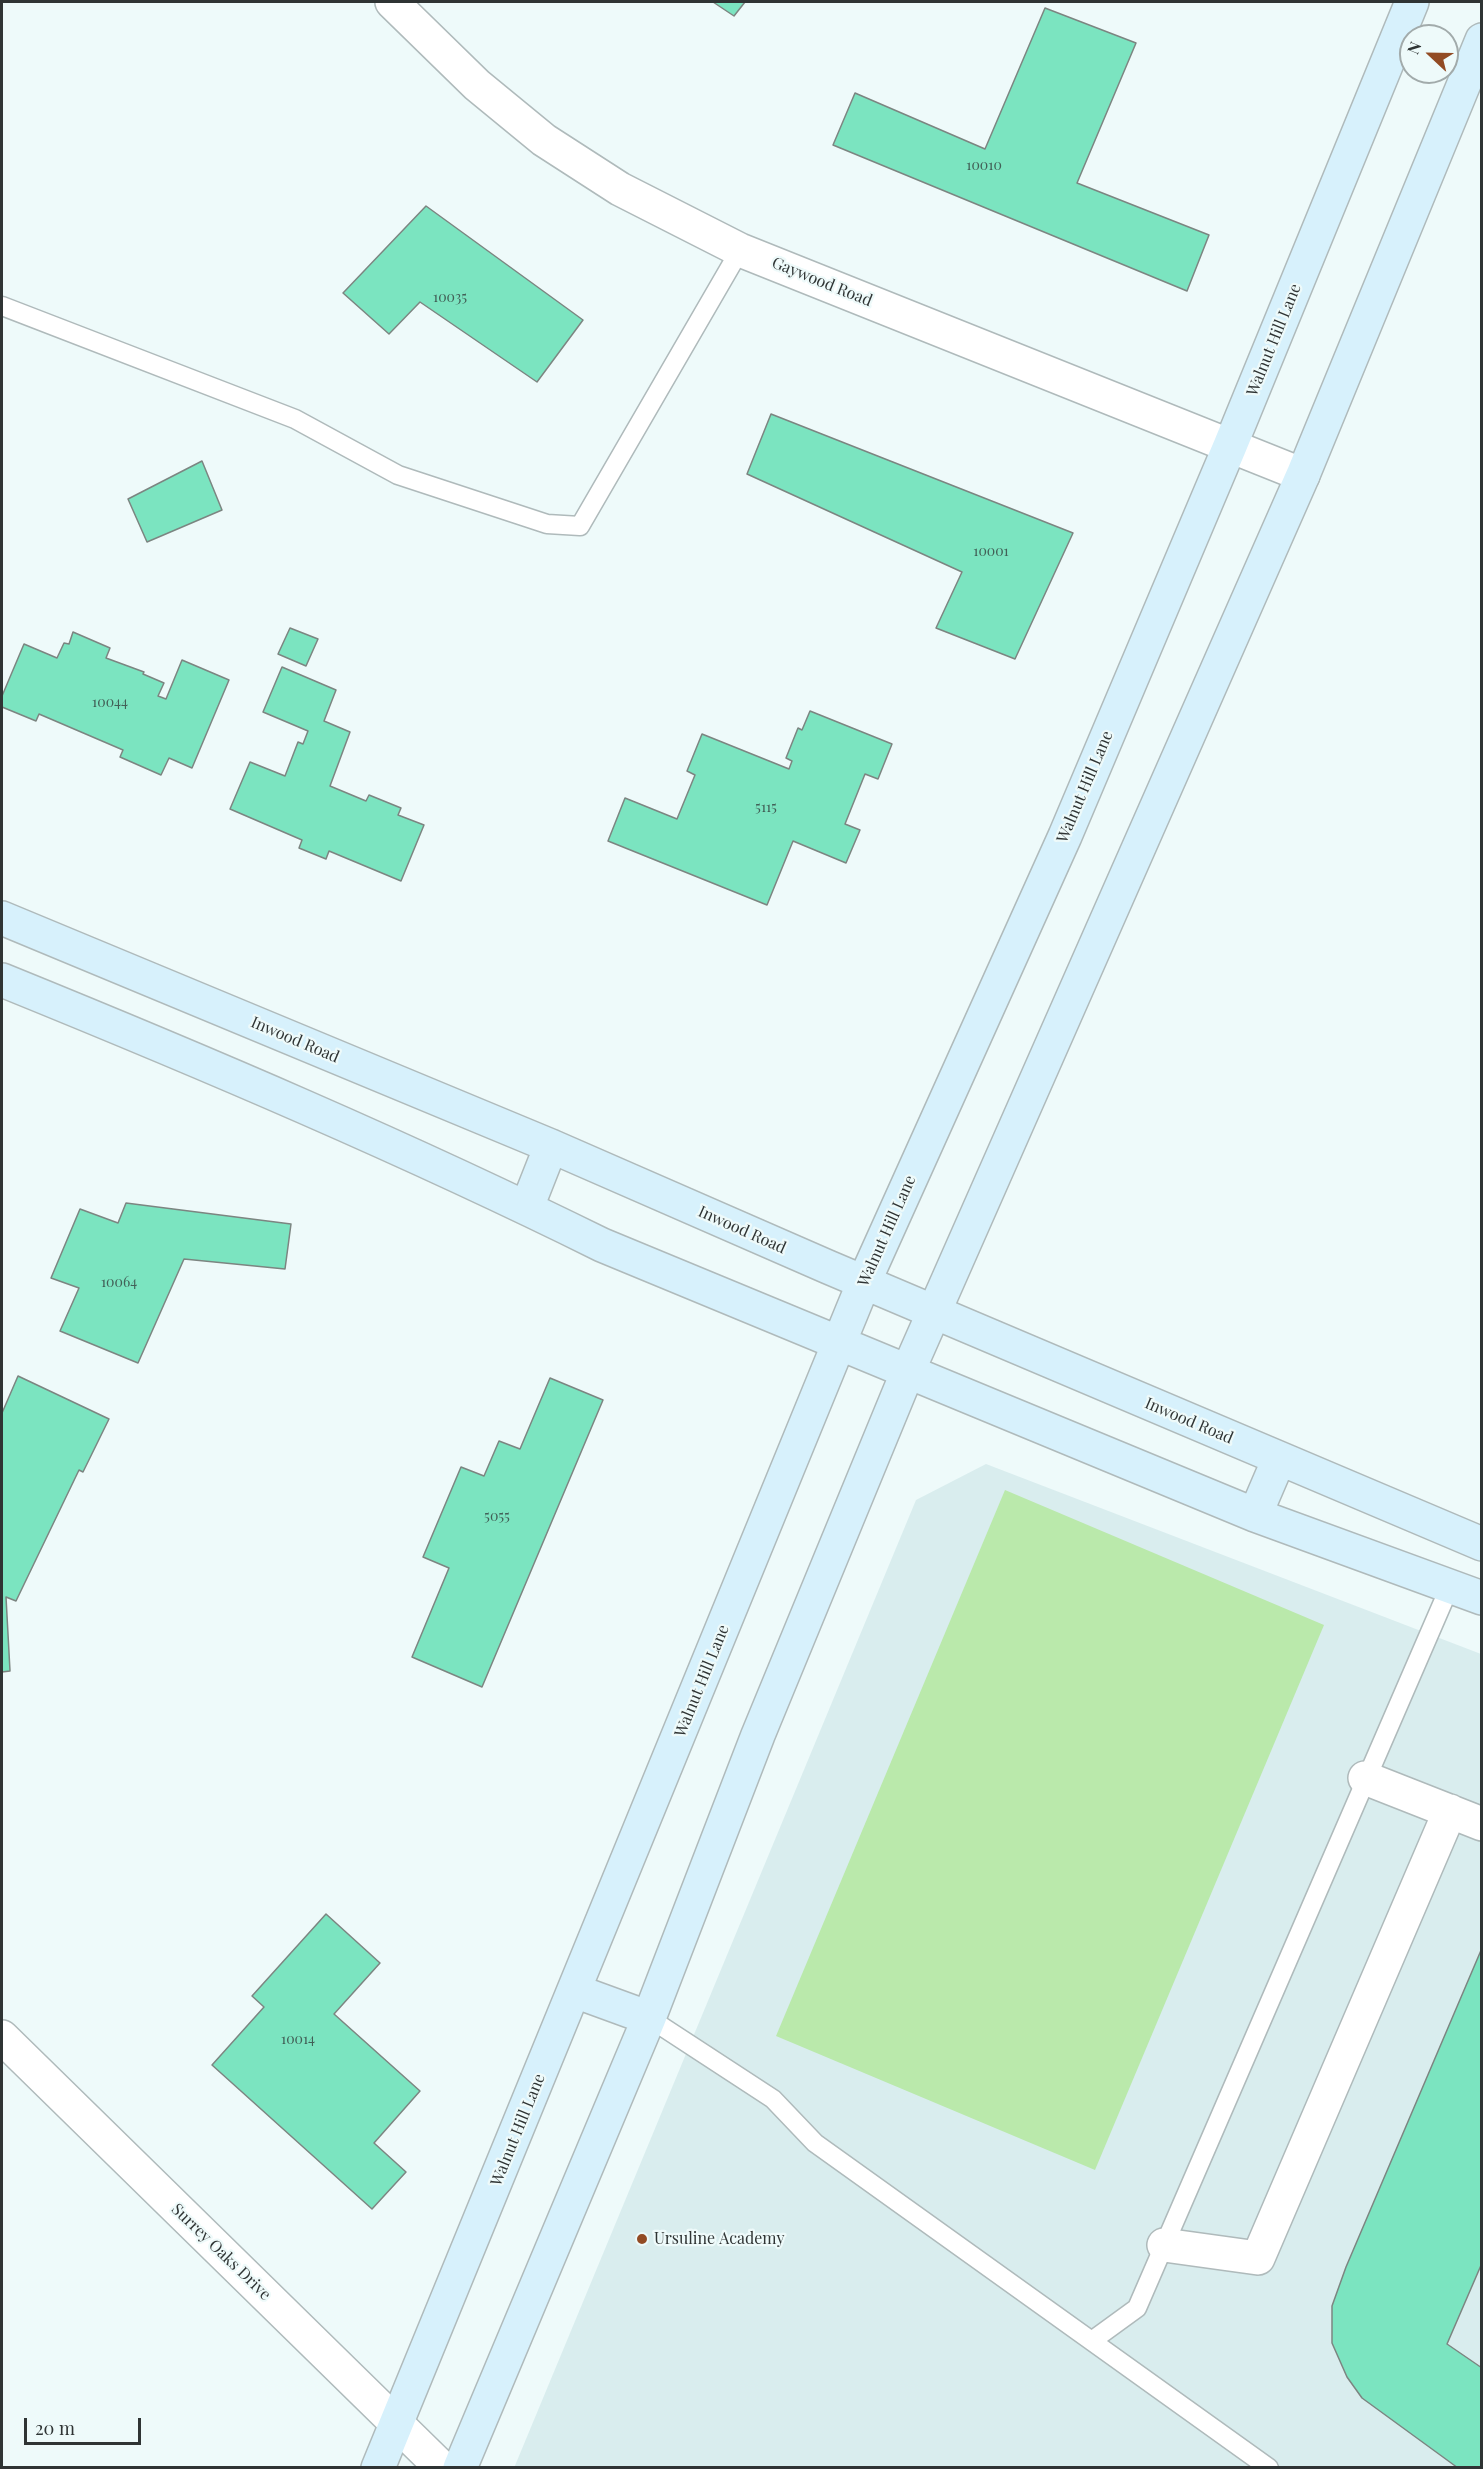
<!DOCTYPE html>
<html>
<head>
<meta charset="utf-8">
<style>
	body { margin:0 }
	#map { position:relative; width:1483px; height:2469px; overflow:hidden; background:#eefafa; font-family:"Playfair Display",serif }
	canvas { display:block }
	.frame { position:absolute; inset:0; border:3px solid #2f3434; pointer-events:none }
	.north { position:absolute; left:1399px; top:24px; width:60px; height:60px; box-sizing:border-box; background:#eefafa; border:2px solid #a2abab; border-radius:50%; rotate:292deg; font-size:16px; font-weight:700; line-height:24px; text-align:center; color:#2f3434 }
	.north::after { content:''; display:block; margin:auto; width:21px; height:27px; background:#924b24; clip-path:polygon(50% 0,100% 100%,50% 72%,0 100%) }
	.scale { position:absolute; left:24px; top:2418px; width:117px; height:27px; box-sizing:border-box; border:3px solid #2f3434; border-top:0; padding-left:8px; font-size:18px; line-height:21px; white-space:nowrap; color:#2f3434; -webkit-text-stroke:4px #eefafa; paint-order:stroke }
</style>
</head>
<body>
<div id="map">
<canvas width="1483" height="2469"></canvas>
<div class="frame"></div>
<div class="north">N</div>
<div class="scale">20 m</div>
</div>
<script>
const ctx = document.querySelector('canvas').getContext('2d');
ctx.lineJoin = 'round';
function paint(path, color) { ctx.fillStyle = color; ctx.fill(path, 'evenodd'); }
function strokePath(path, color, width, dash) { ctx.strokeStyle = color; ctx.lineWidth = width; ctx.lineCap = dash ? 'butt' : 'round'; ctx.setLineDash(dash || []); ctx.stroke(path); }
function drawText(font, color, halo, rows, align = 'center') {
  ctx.font = font + ' "Playfair Display",serif'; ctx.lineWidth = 4.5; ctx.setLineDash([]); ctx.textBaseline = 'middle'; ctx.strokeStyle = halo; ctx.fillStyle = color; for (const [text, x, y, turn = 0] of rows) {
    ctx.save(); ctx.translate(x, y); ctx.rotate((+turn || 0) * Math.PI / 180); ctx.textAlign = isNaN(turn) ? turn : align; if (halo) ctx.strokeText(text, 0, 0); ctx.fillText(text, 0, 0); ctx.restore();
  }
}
const built = new Path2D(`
	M986 1464 1481 1654V2467L514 2468 916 1500Z`);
const green = new Path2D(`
	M1005 1490 1324 1625 1095 2170 776 2036Z`);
const building = new Path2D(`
	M713 2H745L734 16Z
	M1045 8 1136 43 1077 183 1209 235 1187 291 833 145 855 93 985 149Z
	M426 206 583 320 537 382 420 302 389 334 343 293Z
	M771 414 1073 533 1015 659 936 628 962 572 747 474Z
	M202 461 222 510 147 542 128 499Z
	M290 628 318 639 306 666 278 654Z
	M73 632 110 648 106 658 144 672 143 674 164 683 158 696 166 699 182 660 229 680 192 768 169 758 161 775 120 757 123 750 39 714 36 721 2 707V696L24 644 57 658 64 643 69 644Z
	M282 667 336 690 324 721 350 732 330 786 366 801 369 795 401 808 398 815 424 825 401 881 329 851 326 859 299 848 302 840 230 809 250 762 285 776 298 742 303 744 308 731 263 712Z
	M810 711 892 744 878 779 865 774 845 824 860 830 846 863 793 841 767 905 608 841 625 798 677 819 695 775 687 771 702 734 789 769 792 761 786 758 798 728 802 730Z
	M126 1203 291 1224 285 1269 184 1259 138 1363 60 1331 79 1288 51 1278 80 1209 118 1223Z
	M18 1376 109 1419 83 1472 79 1470 16 1601 6 1597 10 1671 2 1672V1413Z
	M550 1378 603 1400 482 1687 412 1657 449 1568 423 1557 461 1467 484 1476 499 1441 520 1449Z
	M326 1914 380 1963 334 2014 420 2091 374 2143 406 2172 372 2209 212 2065 264 2007 252 1996Z
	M1482 1948V2263L1447 2344 1482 2368V2468H1458L1362 2398 1347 2377 1332 2343V2306L1346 2267Z`);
const lane = new Path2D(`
	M2 306 295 419 398 475 547 524 580 526 740 250
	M649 2018 773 2099 815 2143 1269 2468
	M1093 2340 1137 2308 1450 1586`);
const street = new Path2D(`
	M392 2 477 85 544 140 620 189 740 250 1303 475
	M1365 1778 1482 1824
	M2 2037 442 2468
	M1164 2245 1258 2258 1450 1811`);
const secondary = new Path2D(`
	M2 918 551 1146 828 1267 1482 1544
	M2 980C204 1062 406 1148 602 1245L1255 1515 1482 1598
	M527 1207 551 1146
	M1255 1515 1279 1459
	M575 1991 649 2018
	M378 2468 864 1282 1065 836 1230 446 1412 2
	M460 2468 649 2018 758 1735 908 1371 1303 475 1482 40`);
const markers = [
	[642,2239,6,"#924b24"]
];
const numberNames = [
	["10010",984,166],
	["10035",450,298],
	["10001",991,552],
	["10044",110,703],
	["5115",766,808],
	["10064",119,1283],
	["5055",497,1517],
	["10014",298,2040]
];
const streetNames = [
	["Gaywood Road",822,282,22],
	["Walnut Hill Lane",1274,340,-68],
	["Walnut Hill Lane",1085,787,-67],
	["Inwood Road",295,1040,23],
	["Inwood Road",742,1230,24],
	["Walnut Hill Lane",887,1231,-66],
	["Inwood Road",1189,1421,23],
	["Walnut Hill Lane",702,1681,-68],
	["Walnut Hill Lane",518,2130,-68],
	["Surrey Oaks Drive",221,2252,44]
];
const poiNames = [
	["Ursuline Academy",654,2239]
];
paint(built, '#d9edee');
paint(green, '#bae9ab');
paint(building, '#7be4c0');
strokePath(building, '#7c8581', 1.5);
strokePath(lane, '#afbabb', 21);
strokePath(street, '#afbabb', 36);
strokePath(secondary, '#afbabb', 36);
strokePath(lane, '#fff', 18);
strokePath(street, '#fff', 33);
strokePath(secondary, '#d7f1fc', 33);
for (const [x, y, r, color] of markers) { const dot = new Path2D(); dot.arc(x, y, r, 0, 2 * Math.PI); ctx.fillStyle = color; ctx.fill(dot); strokePath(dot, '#eefafa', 2); }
drawText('14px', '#426057', null, numberNames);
drawText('16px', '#2f3434', '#eefafa', streetNames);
drawText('16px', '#2f3434', '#eefafa', poiNames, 'left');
</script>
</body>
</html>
